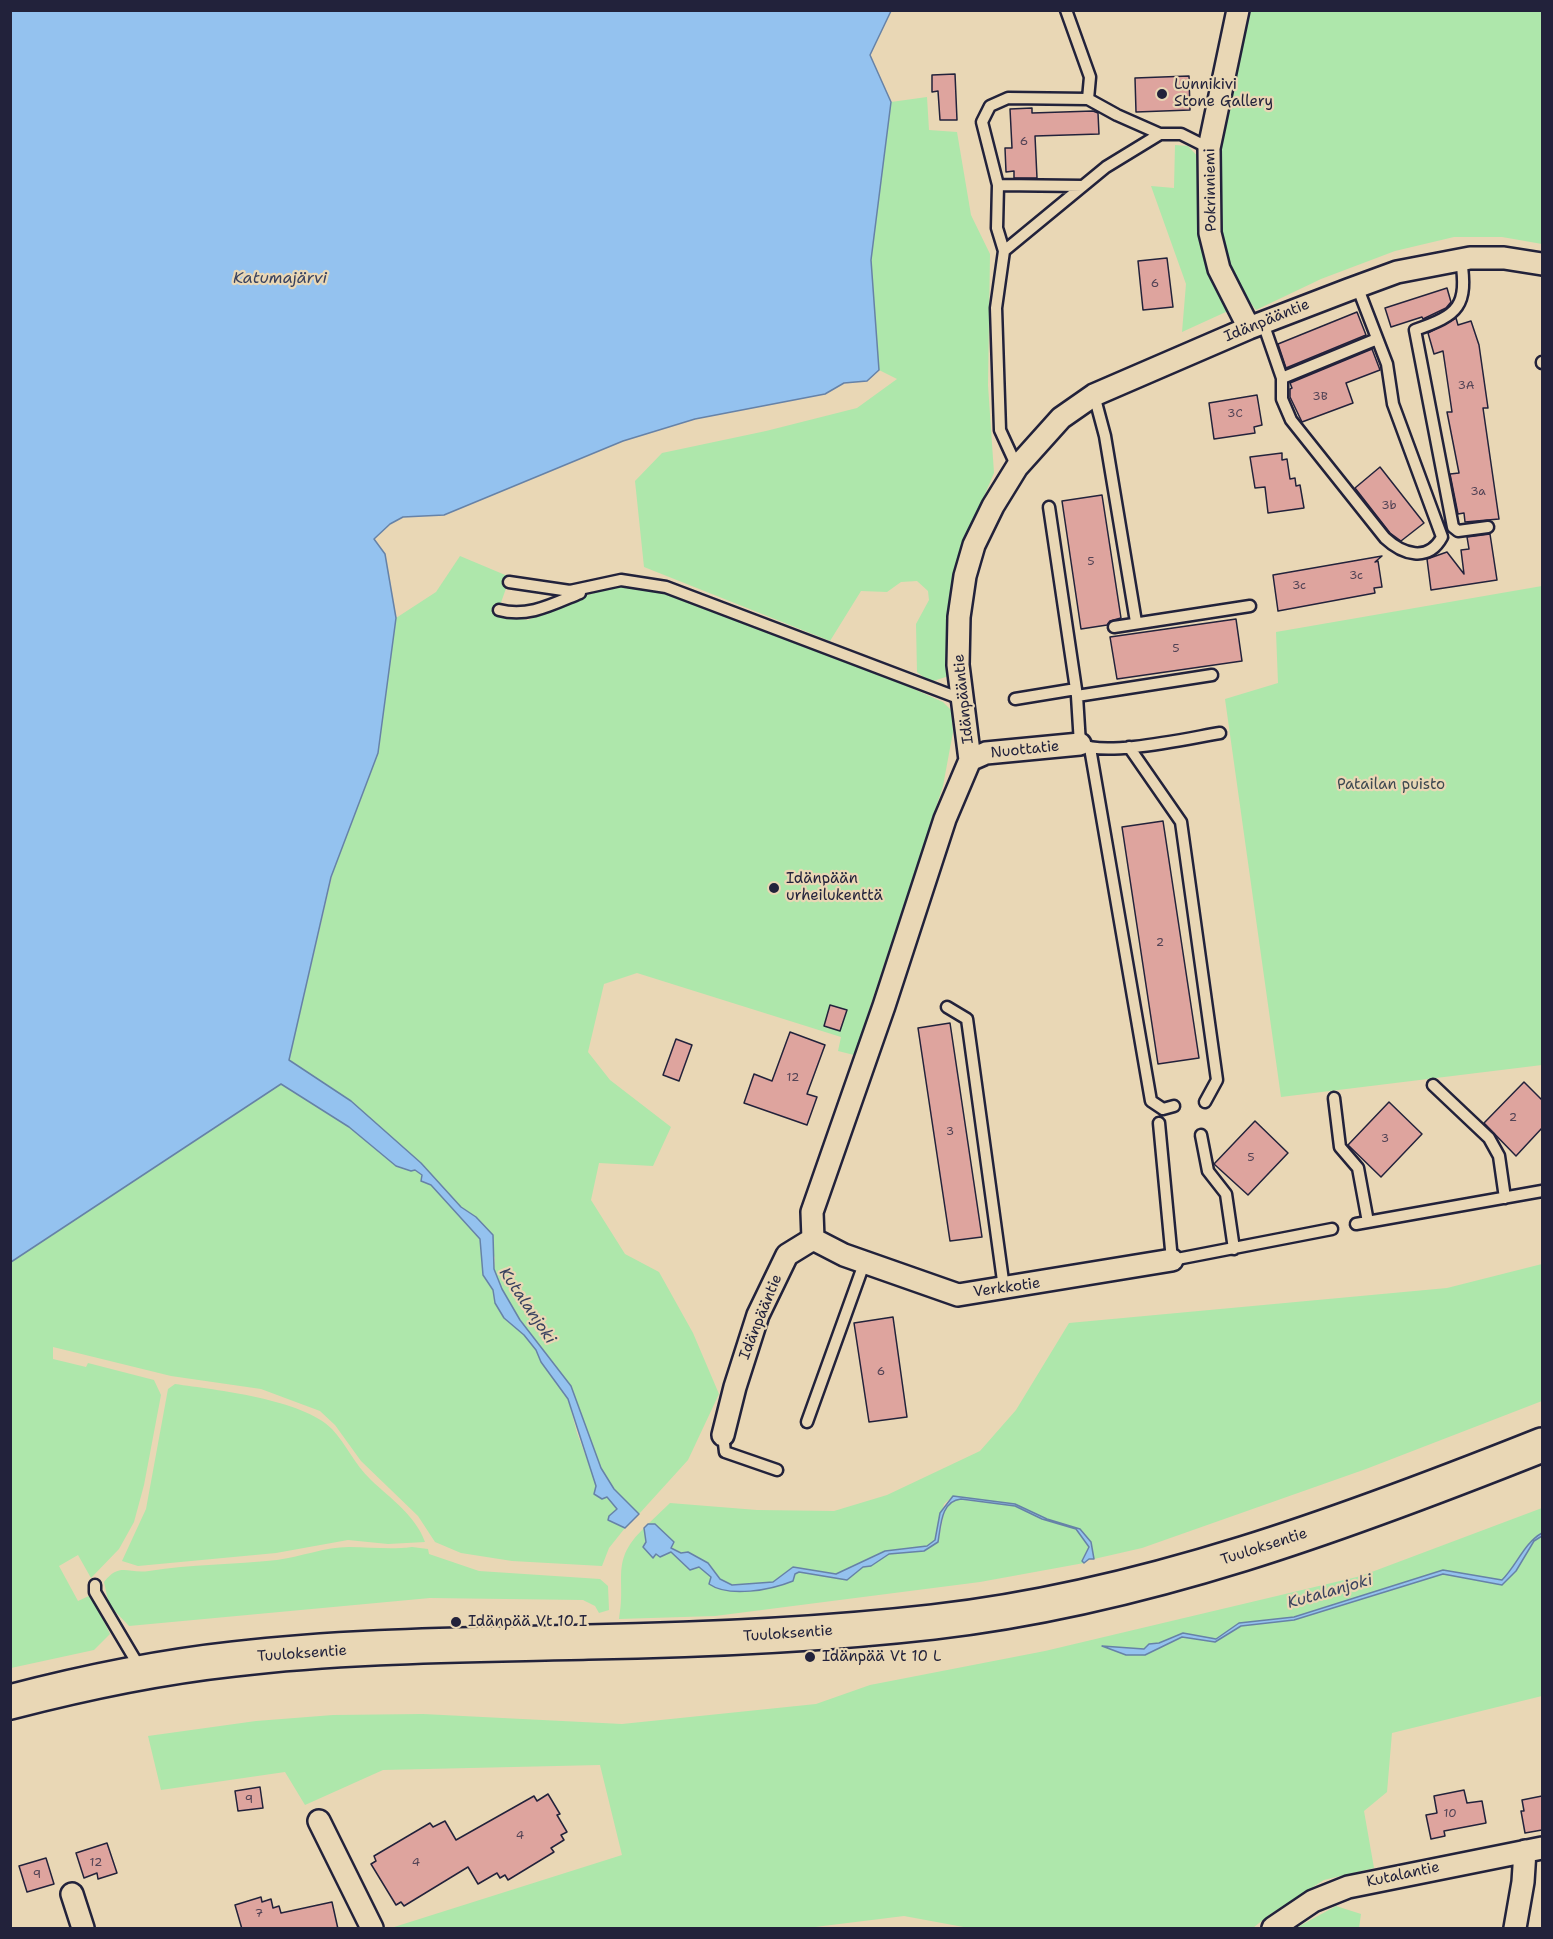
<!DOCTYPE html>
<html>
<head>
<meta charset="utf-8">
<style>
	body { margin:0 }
	#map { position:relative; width:1553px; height:1939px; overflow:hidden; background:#e9d7b5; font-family:"Shantell Sans",sans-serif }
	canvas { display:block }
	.frame { position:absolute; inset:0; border:12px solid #22223b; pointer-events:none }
</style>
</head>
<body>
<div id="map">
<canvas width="1553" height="1939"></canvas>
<div class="frame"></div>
</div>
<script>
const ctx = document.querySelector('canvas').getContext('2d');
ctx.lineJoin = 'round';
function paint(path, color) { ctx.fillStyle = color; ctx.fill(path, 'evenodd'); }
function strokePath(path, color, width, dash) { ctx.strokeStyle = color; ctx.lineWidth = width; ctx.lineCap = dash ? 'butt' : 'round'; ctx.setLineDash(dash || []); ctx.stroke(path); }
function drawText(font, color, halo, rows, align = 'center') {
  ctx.font = font + ' "Shantell Sans",sans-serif'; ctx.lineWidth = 4.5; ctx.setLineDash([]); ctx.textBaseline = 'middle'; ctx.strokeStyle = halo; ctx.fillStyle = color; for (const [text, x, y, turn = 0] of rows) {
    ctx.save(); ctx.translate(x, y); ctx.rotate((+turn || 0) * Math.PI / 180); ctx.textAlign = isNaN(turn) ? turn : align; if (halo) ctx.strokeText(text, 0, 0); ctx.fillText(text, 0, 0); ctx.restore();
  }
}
const green = new Path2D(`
	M1246 11H1542V244L1502 237H1454L1395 251 1321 279 1256 310 1232 278 1222 230 1218 144Z
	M927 97 929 130 957 132 971 215 990 254 988 385 994 473 957 560 946 627 949 676 930 682 917 672 916 624 929 600 928 591 917 581 901 582 887 592 861 591 830 641 644 567 635 481 662 453 766 431 857 408 897 379 879 370 871 260 891 102Z
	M1175 145 1188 146 1202 161 1211 273 1228 311 1182 332 1186 284 1151 186 1174 188Z
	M460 556 510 577 497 614 528 620 572 600 622 584 654 588 871 670 943 702 951 710 953 732 943 786 854 1055 838 1051 841 1037 637 973 604 984 588 1052 610 1080 671 1127 653 1166 599 1163 591 1200 625 1254 659 1272 693 1333 719 1394 688 1460 639 1514 614 1489 601 1468 571 1386 520 1320 502 1289 494 1269 495 1258 476 1217 461 1207 421 1163 351 1102 349 1127 396 1166 415 1170 422 1175 480 1239 483 1275 493 1290 495 1303 504 1318 524 1335 536 1350 541 1362 568 1399 577 1433 602 1499 607 1497 617 1509 609 1516 625 1528 609 1548 602 1566 512 1561 461 1553 435 1542 418 1516 361 1461 335 1425 320 1411 261 1389 171 1376 53 1347V1359L86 1367 88 1363 154 1380 161 1395 144 1485 134 1522 119 1549 91 1578 78 1555 59 1566 78 1601 91 1595 110 1634 94 1650 11 1668V1262L289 1060 333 872 378 753 396 618 436 592Z
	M1542 586V1065L1281 1097 1225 699 1278 683 1276 632Z
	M1542 1264V1401L1366 1469 1142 1548 1094 1559 1091 1542 1080 1529 1047 1519 1015 1504 953 1496 944 1504 935 1540 927 1546 885 1551 836 1574 793 1568 773 1582 731 1585 720 1579 707 1563 671 1548 655 1525 648 1524 670 1503 757 1510 834 1511 887 1495 980 1451 1016 1410 1069 1323 1447 1288Z
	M175 1384C216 1390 303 1399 332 1429 347 1445 354 1464 371 1480 390 1498 416 1516 425 1542L388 1544 348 1540 276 1553 138 1566 122 1561 146 1509 168 1389Z
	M956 1499 1015 1506 1042 1519 1076 1529 1089 1547 1082 1560 1084 1563 980 1582 715 1616 619 1619C627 1578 609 1562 644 1528L646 1542 653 1557 657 1554 671 1552 690 1570 699 1567 711 1577 709 1584 768 1588 793 1581 795 1574 799 1572 847 1579 863 1567 871 1566 889 1554 924 1551 938 1542 945 1509Z
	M1542 1508V1696L1392 1733 1387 1792 1364 1811 1374 1868 1324 1880 1269 1915 1253 1928H969L904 1916 807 1928H391L622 1855 600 1765 383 1770 305 1805 285 1772 161 1790 148 1736 256 1721 333 1715 423 1714 622 1724 816 1704 870 1685 1045 1651 1361 1576Z
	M412 1547 428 1549 429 1554 479 1571 600 1579 608 1586 609 1610 599 1613 595 1606 583 1600 430 1598 129 1626 109 1605 104 1582C120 1562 127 1574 149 1571 191 1564 234 1565 277 1560 300 1557 325 1547 349 1547 372 1547 389 1550 412 1547Z
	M1336 1906 1361 1914 1359 1928H1296Z`);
const water = new Path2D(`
	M11 10 891 11 870 55 891 102 871 260 879 370 867 381 844 383 825 394 695 419 623 441 444 515 403 517 390 524 374 539 385 554 396 618 378 753 331 877 289 1060 351 1101 421 1163 461 1207 476 1217 493 1235 494 1269 502 1289 520 1320 571 1386 601 1468 614 1489 639 1514 625 1528 608 1520 609 1516 617 1509 607 1497 602 1499 594 1494 596 1486 568 1399 541 1362 536 1350 524 1335 504 1318 495 1303 493 1290 483 1275 480 1239 431 1185 421 1181 422 1175 415 1170 411 1171 396 1166 349 1127 281 1084 11 1262Z
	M953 1496 1015 1504 1047 1519 1080 1529 1091 1542 1094 1559H1089L1084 1563 1082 1561 1089 1547 1076 1529 1042 1519 1015 1506 961 1499C941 1501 941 1525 938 1542L924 1551 889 1554 871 1566 863 1567 847 1580 799 1572 795 1574 793 1581C771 1590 729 1598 709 1584L711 1577 699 1567 690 1570 671 1552 660 1557 656 1554 653 1558 643 1547 646 1542 644 1528 648 1524H655L674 1542 671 1548 681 1553 688 1552 708 1563 720 1579 732 1585 773 1582 793 1567 836 1574 885 1551 927 1546 935 1540 940 1513Z
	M1542 1533V1536L1534 1541 1516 1571 1502 1585 1443 1574 1294 1620 1241 1626 1215 1642 1182 1637 1145 1655H1126L1102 1646 1144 1649 1149 1644 1159 1643 1183 1633 1216 1639 1239 1623 1294 1617 1443 1570 1502 1580C1517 1565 1524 1543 1542 1533Z`);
const building = new Path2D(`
	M955 74 957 120H940L938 91 932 92V75Z
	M1189 76 1190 110 1136 112 1135 78Z
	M1032 108V113L1093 111 1098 113 1099 134 1035 136 1037 178H1014V171L1006 172 1005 148H1012L1010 109Z
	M1167 258 1173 307 1143 310 1138 261Z
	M1447 288 1451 302 1446 308 1423 319 1422 317 1391 327 1385 308Z
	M1357 312 1366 335 1286 368 1278 344Z
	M1456 318 1458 325 1471 321 1479 345 1488 408H1483L1499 519 1465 522 1464 513 1458 514 1450 474 1459 473 1447 412H1452L1443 351 1434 354 1428 333Z
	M1372 349 1380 370 1346 383 1353 403 1302 422 1290 397V389L1292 388 1290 383Z
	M1257 395 1262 425 1254 427 1255 433 1214 439 1209 403Z
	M1282 453V460L1287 459 1290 479 1295 478 1296 486 1300 485 1304 508 1268 513 1265 487 1255 488 1250 457Z
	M1380 467 1424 523 1401 541 1390 533 1355 488Z
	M1102 495 1121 618 1110 621 1107 625 1081 629 1062 501Z
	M1490 534 1497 580 1431 590 1427 559 1447 552 1464 574 1461 550 1469 549 1467 537Z
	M1382 556 1375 562 1378 561 1382 587 1374 588 1375 593 1278 611 1273 575Z
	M1236 619 1242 661 1117 679 1110 637Z
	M1163 821 1199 1058 1158 1064 1122 827Z
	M830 1005 847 1010 840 1031 824 1026Z
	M950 1023 982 1237 950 1241 918 1028Z
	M790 1032 825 1045 807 1094 817 1097 807 1125 744 1103 754 1074 772 1081Z
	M676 1039 692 1045 679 1081 663 1075Z
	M1524 1082 1542 1100V1128L1516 1156 1484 1123Z
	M1389 1102 1422 1134 1381 1177 1348 1145Z
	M1255 1121 1288 1153 1248 1195 1214 1164Z
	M893 1317 907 1417 869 1422 854 1323Z
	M260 1787 263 1808 238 1811 235 1791Z
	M1464 1790 1467 1803 1482 1801 1486 1823 1444 1831 1445 1836 1431 1839 1426 1815 1437 1813 1434 1796Z
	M548 1794 560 1814 557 1815 567 1832 561 1835 564 1840 551 1848 554 1852 508 1880 505 1875 500 1878 497 1873 478 1884 468 1867 404 1906 401 1902 396 1905 371 1864 376 1861 374 1856 430 1823 433 1827 445 1821 456 1840 534 1796 537 1801Z
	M1542 1796V1830L1525 1833 1521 1811H1524L1522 1800Z
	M107 1843 117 1873 98 1879 97 1873 84 1878 76 1853Z
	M46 1858 54 1884 27 1892 19 1866Z
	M261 1897 262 1902 271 1899 273 1908 279 1906 281 1913 332 1902 338 1929H242L235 1905Z`);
const service = new Path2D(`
	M1066 10 1090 77 1088 99
	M998 185 1083 186
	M1004 251 997 228 998 185 982 122 990 106 1008 98 1088 99 1117 115 1160 134
	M1461 259C1468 306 1459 315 1415 330L1453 527 1458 531 1488 527
	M1263 323 1282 378V399L1291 420 1385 538C1402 554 1428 563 1442 537L1393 404 1387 364 1357 286
	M1542 362V363
	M1282 378 1377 339
	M1094 395 1105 436 1136 622
	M1017 467 1000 430 996 308 1004 251 1106 167 1160 134H1181L1209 148
	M1049 507 1077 696 1080 744C1106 757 1189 738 1220 733
	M509 582 570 591 621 580 666 587 961 699
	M499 610C528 618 553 604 580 593
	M1114 627 1250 606
	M1077 696 1212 675
	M1015 699 1076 689
	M1129 747 1181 822 1217 1080 1205 1102
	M1090 748 1151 1101 1163 1109 1174 1106
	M947 1007 967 1019 1004 1288
	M1433 1085 1489 1138 1499 1156 1505 1198
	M1334 1098 1340 1147 1358 1168 1368 1222
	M1159 1123 1172 1260 1332 1229
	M1201 1135 1208 1171 1226 1194 1234 1249
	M1356 1224 1542 1191
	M807 1422 865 1261
	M723 1435 725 1452 777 1470
	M95 1585V1592L140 1668`);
const minor = new Path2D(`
	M1238 10 1209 148 1210 233 1219 269 1249 328
	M970 760 986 753 1080 744
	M813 1239 812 1212 884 1006 945 819 970 760 958 665 959 617 965 576 974 545 993 506 1017 467 1061 418 1094 395 1249 328 1348 290 1397 272 1470 258H1504L1542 264
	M813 1239 844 1255 958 1295 1172 1260
	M723 1435 735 1387 758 1315 787 1255 813 1239
	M319 1821 372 1928
	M72 1894 83 1928
	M1273 1928 1313 1901 1348 1887 1542 1848
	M1515 1928 1523 1882 1525 1851`);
const trunk = new Path2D(`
	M10 1702C83 1683 160 1667 234 1659 351 1645 470 1645 588 1642 703 1640 818 1635 933 1622 1144 1598 1346 1523 1542 1445`);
const markers = [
	[1162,94,6,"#22223b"],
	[774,888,6,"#22223b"],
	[456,1622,6,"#22223b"],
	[810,1657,6,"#22223b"]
];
const numberNames = [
	["6",1024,142],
	["6",1155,284],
	["3A",1466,386],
	["3B",1320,397],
	["3C",1235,414],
	["3a",1478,492],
	["3b",1389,506],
	["5",1091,562],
	["3c",1356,576],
	["3c",1299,586],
	["5",1176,649],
	["2",1160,943],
	["12",793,1078],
	["2",1513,1118],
	["3",950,1132],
	["3",1385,1139],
	["5",1251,1158],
	["6",881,1372],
	["9",249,1800],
	["10",1450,1814],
	["4",520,1836],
	["12",96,1863],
	["4",416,1863],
	["9",37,1875],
	["7",259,1914]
];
const poiNames = [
	["Lunnikivi",1174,85],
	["Stone Gallery",1174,102],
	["Idänpään",786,879],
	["urheilukenttä",786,896],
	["Idänpää Vt 10 I",468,1622],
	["Idänpää Vt 10 L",822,1657]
];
const streetNames = [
	["Pokrinniemi",1211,190,-91],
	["Idänpääntie",1267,321,-22],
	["Idänpääntie",964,699,-96],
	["Nuottatie",1025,750,-6],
	["Verkkotie",1007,1288,-8],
	["Idänpääntie",761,1317,-68],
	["Tuuloksentie",1264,1547,-18],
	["Tuuloksentie",788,1634,-4],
	["Tuuloksentie",302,1654,-4],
	["Kutalantie",1403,1875,-12]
];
const parkNames = [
	["Patailan puisto",1391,785]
];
const waterNames = [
	["Katumajärvi",280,279],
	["Kutalanjoki",527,1306,56],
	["Kutalanjoki",1330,1592,-16]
];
paint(green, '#aee7ab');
paint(water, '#94c2ef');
strokePath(water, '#6682a7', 1.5);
paint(building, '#dea49e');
strokePath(building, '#22223b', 1.5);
strokePath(service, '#22223b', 15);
strokePath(minor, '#22223b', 26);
strokePath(trunk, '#22223b', 38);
strokePath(service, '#e9d7b5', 10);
strokePath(minor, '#e9d7b5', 21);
strokePath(trunk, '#e9d7b5', 33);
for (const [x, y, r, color] of markers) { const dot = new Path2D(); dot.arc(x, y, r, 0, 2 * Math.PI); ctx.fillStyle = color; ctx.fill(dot); strokePath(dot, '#e9d7b5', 2); }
drawText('12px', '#514254', null, numberNames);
drawText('15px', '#22223b', '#e9d7b5', poiNames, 'left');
drawText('15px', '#22223b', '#e9d7b5', streetNames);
drawText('15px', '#3e4951', '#e9d7b5', parkNames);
drawText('italic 16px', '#39425f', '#e9d7b5', waterNames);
</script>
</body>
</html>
